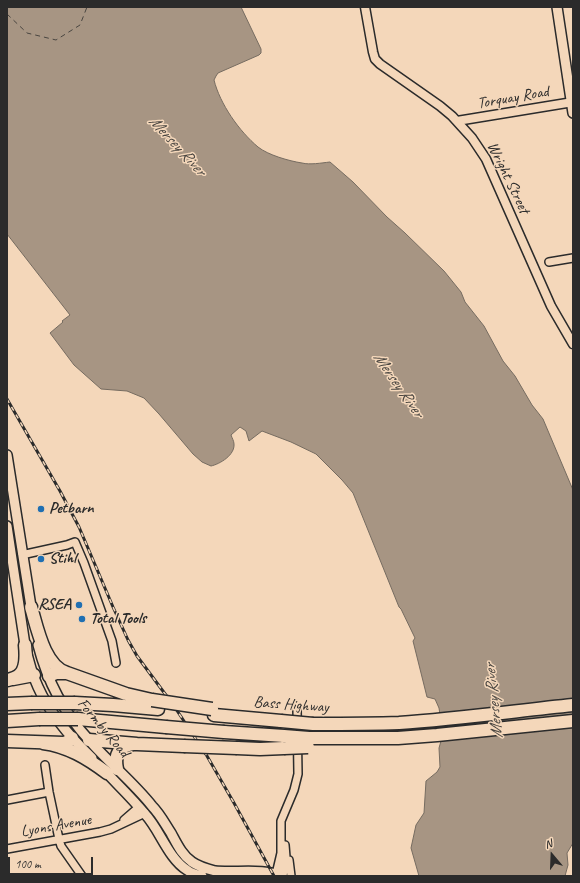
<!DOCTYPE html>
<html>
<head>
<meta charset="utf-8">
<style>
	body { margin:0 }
	#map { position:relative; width:580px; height:883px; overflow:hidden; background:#f4d7ba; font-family:Caveat,sans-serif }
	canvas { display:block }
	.frame { position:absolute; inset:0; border:8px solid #2b2b2b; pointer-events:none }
	.north { position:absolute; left:532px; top:835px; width:40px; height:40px; -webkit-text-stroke:3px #f4d7ba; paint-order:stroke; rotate:341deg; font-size:11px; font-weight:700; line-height:16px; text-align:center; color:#2b2b2b }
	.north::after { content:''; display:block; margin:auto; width:14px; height:18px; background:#2b2b2b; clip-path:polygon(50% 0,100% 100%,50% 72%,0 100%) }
	.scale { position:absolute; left:8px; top:857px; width:85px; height:18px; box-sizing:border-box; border:2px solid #2b2b2b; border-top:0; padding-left:5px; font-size:12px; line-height:14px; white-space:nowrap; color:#2b2b2b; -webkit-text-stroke:3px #f4d7ba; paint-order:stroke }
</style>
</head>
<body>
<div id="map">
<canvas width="580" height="883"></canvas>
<div class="frame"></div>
<div class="north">N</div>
<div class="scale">100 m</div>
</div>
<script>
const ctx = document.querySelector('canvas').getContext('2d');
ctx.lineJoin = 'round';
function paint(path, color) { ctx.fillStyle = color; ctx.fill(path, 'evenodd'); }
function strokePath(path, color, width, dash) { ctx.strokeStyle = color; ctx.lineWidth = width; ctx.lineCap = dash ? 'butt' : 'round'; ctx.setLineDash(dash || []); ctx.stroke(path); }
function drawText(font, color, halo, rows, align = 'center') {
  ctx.font = font + ' Caveat,sans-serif'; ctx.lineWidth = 3; ctx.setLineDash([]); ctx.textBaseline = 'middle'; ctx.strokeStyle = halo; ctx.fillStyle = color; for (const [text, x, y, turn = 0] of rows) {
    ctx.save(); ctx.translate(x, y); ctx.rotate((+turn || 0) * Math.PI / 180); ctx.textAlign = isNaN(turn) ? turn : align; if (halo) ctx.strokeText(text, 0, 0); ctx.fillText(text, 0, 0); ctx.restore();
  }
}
const water = new Path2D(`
	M7 7H241L261 49V53L259 55 218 73 216 76 214 80C220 104 239 131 258 147 268 155 289 161 302 163 310 165 321 163 330 162L353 182 387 217 405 233 444 271 461 292 465 302 484 326 503 361 515 376 532 405 543 419 573 490V843L567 853 568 865 565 876H419L411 848 416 825 424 813 426 781 437 772 440 767 439 748 443 734 439 708 435 699 427 697 413 641 415 638 401 609 399 607 353 493 342 480 316 454 291 442 262 431 249 441 246 431 240 427 231 435C232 438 234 441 234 444 235 455 220 464 211 466L202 462 193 454 159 414 144 398 127 391 101 389 74 365 50 333 63 322 62 321 70 315 7 234Z`);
const ferry = new Path2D(`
	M7 14 27 33 56 40 80 25 87 7`);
const minor = new Path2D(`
	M549 262 573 258
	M22 553 26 554 67 545 75 542 84 563 112 641 116 663
	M45 765 49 792 59 839 61 846 82 876
	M7 800 49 792
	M124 820 139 807
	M7 849 100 832 111 829 145 813
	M289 860 291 876
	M276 876 277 870 281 853V821L294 790 298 774 297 709
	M283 876 286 857 285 845`);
const tertiary = new Path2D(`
	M365 7 373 52 375 59 380 64 440 106 452 116 472 138 486 159 551 306 573 344
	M457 121 573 102`);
const secondary = new Path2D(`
	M557 7 573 113
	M7 455 32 613
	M7 526 25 645C28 659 32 674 38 687 50 714 71 738 92 758
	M38 645C47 680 65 714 89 740 109 763 133 782 152 806 160 814 165 824 171 833 177 844 182 855 192 862 199 867 207 869 215 871 234 873 265 868 282 876
	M103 769C117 784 132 798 145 814 160 830 168 858 187 870 191 873 197 875 202 876`);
const motorway = new Path2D(`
	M31 607C37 627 44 666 67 673
	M49 676 56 673H67L126 694 152 700
	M13 679 34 675
	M8 680C11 679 15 678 18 676 27 670 26 655 25 645
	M75 703 113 705 158 709
	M7 704 31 703
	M214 715 281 721
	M78 719 166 727
	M7 721 39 719
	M313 724C342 724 371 724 399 723 457 719 515 711 573 705
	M224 732 284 736
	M309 738H398L437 735 573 721
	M89 740 137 744 184 746
	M7 741 63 743 67 742 72 738
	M43 743C67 746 87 758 107 773
	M237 748 260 749 284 748
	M117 769C114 755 119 746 133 744`);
const rail = new Path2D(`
	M7 399 60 491 79 527 113 607 128 640 137 656 174 706 207 756 234 803 274 876`);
const motorwayBridge = new Path2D(`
	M152 700 212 709
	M31 703H75
	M39 719H78
	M281 721 313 724
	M166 727 224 732
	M284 736 309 738
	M184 746 237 748
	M284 748 308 747`);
const markers = [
	[41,509,4,"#1f6fb2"],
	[41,559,4,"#1f6fb2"],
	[79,605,4,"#1f6fb2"],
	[82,619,4,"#1f6fb2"]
];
const streetNames = [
	["Torquay Road",513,98,-10],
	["Wright Street",508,178,64],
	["Bass Highway",291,705,4],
	["Formby Road",103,728,50],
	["Lyons Avenue",56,826,-10]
];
const poiNames = [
	["Petbarn",49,509],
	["Stihl",49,559],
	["RSEA",71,605,"right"],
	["Total Tools",90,619]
];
const waterNames = [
	["Mersey River",177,146,47],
	["Mersey River",398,385,55],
	["Mersey River",494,701,-96]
];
paint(water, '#a79583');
strokePath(water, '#756b60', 1);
strokePath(ferry, '#4a4641', 1, [5, 4]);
strokePath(minor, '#2b2b2b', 10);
strokePath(tertiary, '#2b2b2b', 11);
strokePath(secondary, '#2b2b2b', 12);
strokePath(motorway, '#2b2b2b', 15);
strokePath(minor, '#f4d7ba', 7);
strokePath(tertiary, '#f4d7ba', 8);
strokePath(secondary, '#f4d7ba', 9);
strokePath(motorway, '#f4d7ba', 12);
strokePath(rail, '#2b2b2b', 3);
strokePath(rail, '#f4d7ba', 1.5, [4.5]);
strokePath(motorwayBridge, '#2b2b2b', 15, []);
strokePath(motorwayBridge, '#f4d7ba', 12);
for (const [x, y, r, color] of markers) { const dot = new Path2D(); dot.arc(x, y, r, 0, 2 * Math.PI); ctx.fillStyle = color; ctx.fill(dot); strokePath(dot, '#f4d7ba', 1.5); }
drawText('16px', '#2b2b2b', '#f4d7ba', streetNames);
drawText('bold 16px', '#2b2b2b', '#f4d7ba', poiNames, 'left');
drawText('italic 17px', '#4a4641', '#f4d7ba', waterNames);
</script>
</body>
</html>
